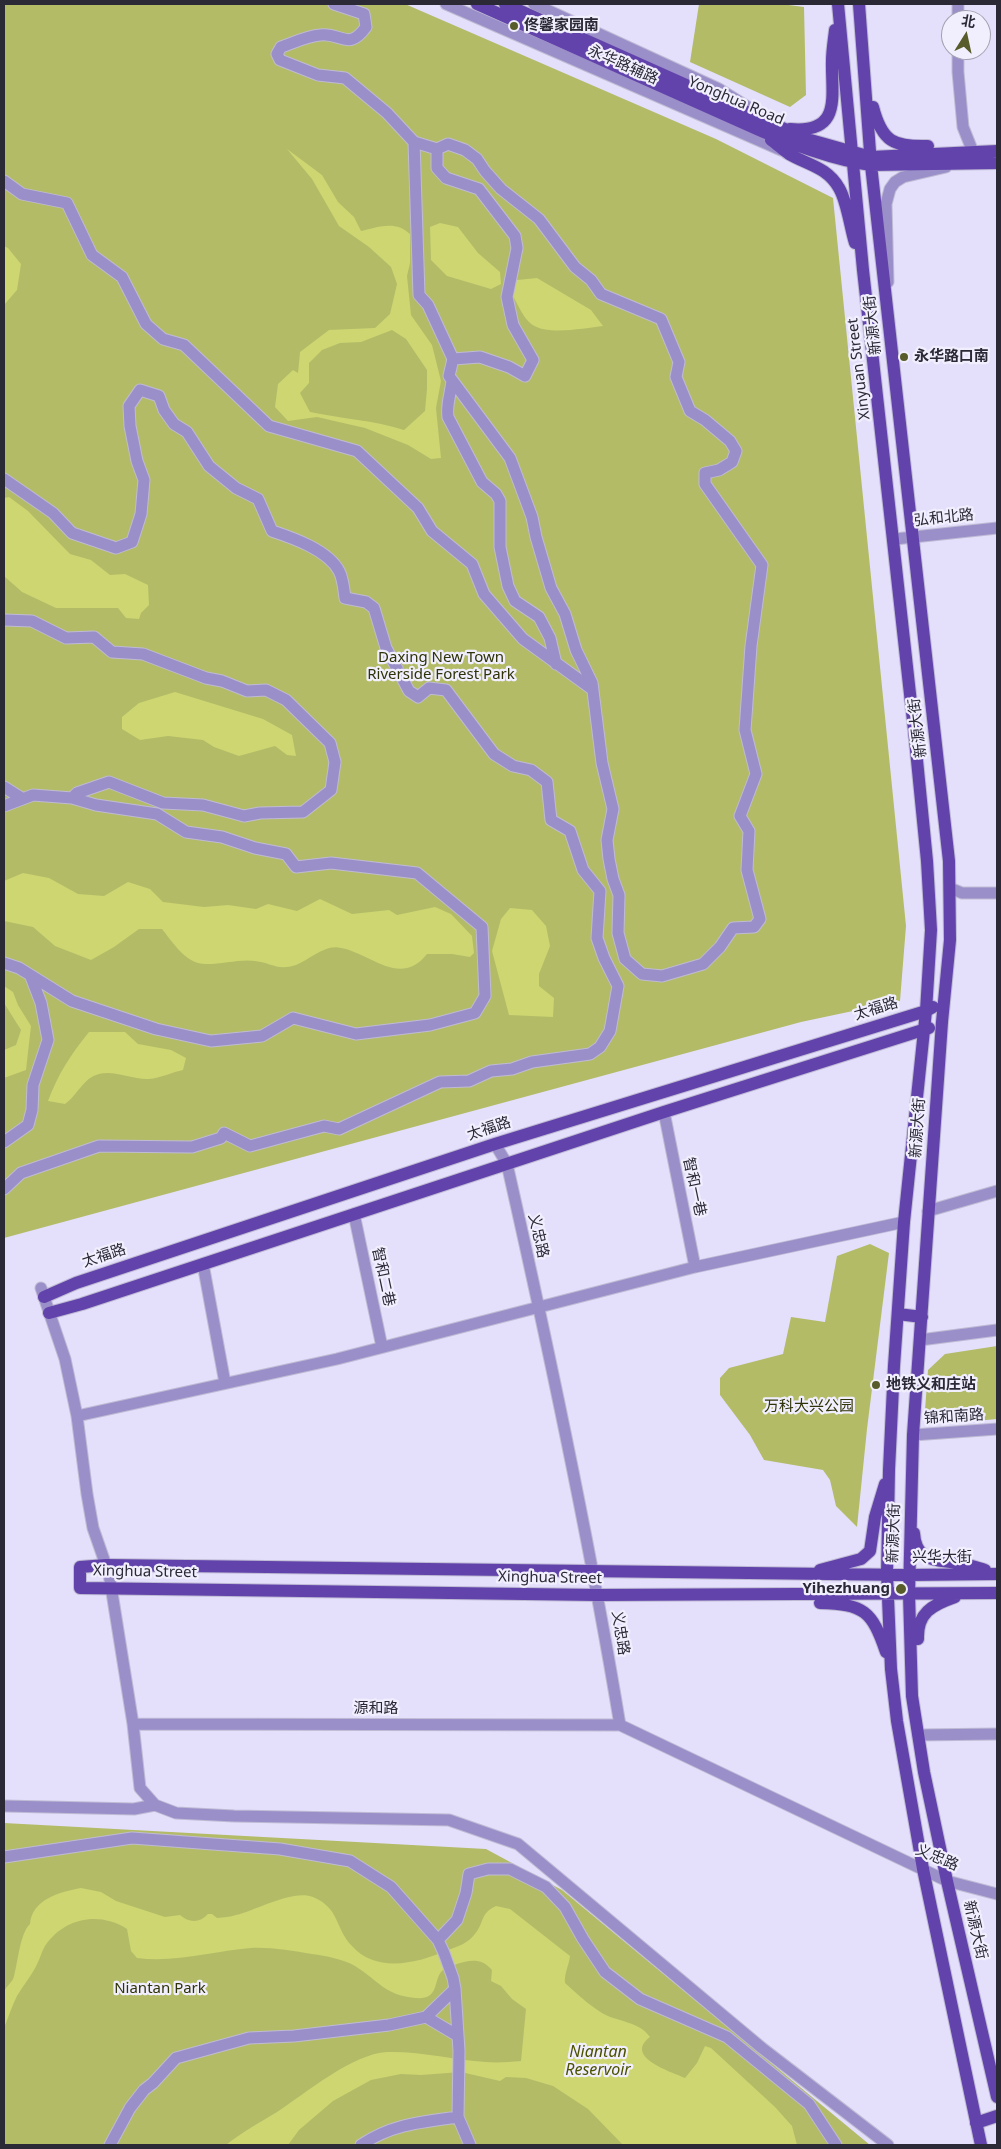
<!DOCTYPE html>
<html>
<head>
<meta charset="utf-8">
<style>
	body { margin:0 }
	#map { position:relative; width:1001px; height:2149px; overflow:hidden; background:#e4e0fc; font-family:"Noto Sans","Noto Sans SC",sans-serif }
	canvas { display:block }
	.frame { position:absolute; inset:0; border:5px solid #2b2936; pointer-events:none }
	.north { position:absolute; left:941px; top:10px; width:50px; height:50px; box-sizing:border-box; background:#f1effe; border:1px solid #a2a0ae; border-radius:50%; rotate:10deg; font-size:14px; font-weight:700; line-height:20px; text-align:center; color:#2b2936 }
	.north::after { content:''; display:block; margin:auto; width:18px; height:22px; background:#585c2a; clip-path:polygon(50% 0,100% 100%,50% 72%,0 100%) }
</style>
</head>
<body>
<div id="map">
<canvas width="1001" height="2149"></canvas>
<div class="frame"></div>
<div class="north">北</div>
</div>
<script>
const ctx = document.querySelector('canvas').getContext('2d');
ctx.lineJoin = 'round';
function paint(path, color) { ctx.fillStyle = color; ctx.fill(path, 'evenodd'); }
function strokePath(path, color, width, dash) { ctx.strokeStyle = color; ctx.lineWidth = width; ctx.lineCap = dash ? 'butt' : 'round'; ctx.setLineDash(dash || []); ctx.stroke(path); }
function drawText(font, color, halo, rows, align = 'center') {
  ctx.font = font + ' "Noto Sans","Noto Sans SC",sans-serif'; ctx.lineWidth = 4.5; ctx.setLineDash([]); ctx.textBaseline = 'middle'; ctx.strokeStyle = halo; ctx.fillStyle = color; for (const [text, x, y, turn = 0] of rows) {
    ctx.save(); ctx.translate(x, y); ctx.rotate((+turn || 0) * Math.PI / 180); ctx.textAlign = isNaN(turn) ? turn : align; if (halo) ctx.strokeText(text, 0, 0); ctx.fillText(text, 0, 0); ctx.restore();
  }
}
const green = new Path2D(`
	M4 4H405L716 139 833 198 906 926 900 1001 801 1022 4 1238Z
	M699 4H781L804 7 806 95 790 107 690 62Z
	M870 1244 889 1253 867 1429 857 1527 836 1506 830 1480 823 1470 764 1460 750 1435 720 1395V1378L729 1368 783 1354 791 1317 825 1322 837 1256Z
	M997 1346V1419L943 1424 925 1410 928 1370 945 1354Z
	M4 1823 486 1849 562 1890 870 2145H4Z`);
const water = new Path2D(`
	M287 149 322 175 338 202 354 217 361 231C378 227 396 220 410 234V263L407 276 411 315 432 345 441 381 436 408 441 458 431 459 408 445 365 428 317 417 288 421 275 407 278 384 293 370 298 373 300 352 329 330 375 328 390 314 397 284 391 267 369 247 339 226 312 179ZM392 330 406 339 427 370V389L425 411 404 430C374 420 342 419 310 412L300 393 309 383V363L322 350 340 343 361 342Z
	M440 223 458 227 478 253 500 272 501 284 491 289 447 276 431 260 430 227Z
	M4 246 8 248 21 264 17 290 4 305Z
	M537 278 591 310 603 326C584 328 543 337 529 322 522 315 517 303 512 294L517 280Z
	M9 497 28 511 70 554 91 560 110 575 125 574 148 585 149 605 141 613 139 619 126 618 118 608H56L22 592 4 576V498Z
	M175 692 263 719 292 735 296 756 287 755 275 746 239 756 214 747 203 740 168 736 140 740 122 729V717L139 703Z
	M23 873 49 878 78 894 104 896 128 882 150 889 163 902 204 907 228 905 256 909 268 904 297 911 320 899 352 914 389 910 397 915 435 907 451 914 472 936 474 953 470 957 452 954H427C400 988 370 953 341 948 324 944 310 960 296 965 277 971 272 963 255 961 239 958 213 967 198 963 183 959 171 940 162 929H139L114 947 91 960 55 946 33 927 4 921V881Z
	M510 908 532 910 546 926 550 946 539 974V986L554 998 553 1017 509 1015 492 951 501 919Z
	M4 986 13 992 18 1005 31 1026 26 1070 4 1078V1050L16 1045 21 1030 4 1003Z
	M89 1032H125L138 1044 171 1050 186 1058 183 1070C173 1072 160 1078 149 1079 133 1080 115 1070 99 1074 83 1078 78 1095 65 1104L48 1101C58 1074 71 1054 89 1032Z
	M81 1888 101 1892 116 1901 165 1917 180 1915C189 1923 200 1923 208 1914H212L217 1918C224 1917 230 1917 236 1915 257 1910 293 1889 313 1897 340 1908 335 1929 352 1946 377 1974 418 1963 448 1950 457 1947 468 1943 474 1935 485 1923 479 1914 496 1906L510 1909 570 1956C569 1966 564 1973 565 1983 576 1993 589 2005 602 2013 617 2022 639 2021 650 2037 623 2057 672 2072 685 2078L697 2063 705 2046 711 2048 775 2107 792 2126 797 2145H623L588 2109 553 2086 526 2078 506 2077 500 2081 461 2072 421 2075 401 2074 371 2080 333 2101 299 2130 288 2145H226C242 2132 259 2123 277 2112 306 2093 352 2054 387 2052 421 2051 453 2060 486 2062 498 2063 509 2062 521 2061L526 2009 512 1999 501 1986 491 1981 492 1970C481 1957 469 1960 454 1965 450 1967 444 1968 441 1972 433 1983 439 2000 415 1998 384 1995 378 1980 355 1966 343 1959 326 1956 312 1954 293 1951 270 1947 251 1948 213 1951 176 1963 137 1958L131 1951 127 1929C99 1911 64 1918 45 1946 41 1953 39 1962 34 1970 29 1979 22 1987 17 1996 12 2006 8 2018 4 2028 4 2020 1 2000 4 1992 6 1986 13 1982 14 1976 18 1962 20 1933 30 1924 32 1899 60 1892 81 1888Z`);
const minor = new Path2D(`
	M334 4 364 14 366 27C348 52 341 32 320 35 307 36 293 43 281 47L277 54 280 60 318 75 345 78 387 113 414 142 419 295 428 305 453 359 449 376 510 458 532 517 536 537 551 588 565 614 576 650 592 683 602 763 613 809 607 840 609 859 613 879 619 895 618 933 625 959 642 974 662 976 703 964 720 947 733 928 754 927 760 919 747 870 749 831 740 816 756 774 745 730 751 646 762 565 705 484V473L719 470 732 462 736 451 730 441 705 420 690 411 676 377 679 362 661 319 601 294 591 280 575 267 539 219 501 189 485 171 477 159 465 150 448 144 437 149V168L446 178 479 189 515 236 517 248 507 297 513 325 533 360 525 376 509 367 480 357 453 359
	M446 4 781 150
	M534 4 719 89 751 109
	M958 20V4
	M958 50V72L963 127 973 152
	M414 142 437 149
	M4 181 22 194 67 203 92 255 122 277 146 324 163 339 184 345 269 426 357 451 418 508 432 531 472 564 484 594 523 639 592 689
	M888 282 886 204 890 189 895 182 903 177 946 167
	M452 380C451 394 446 404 448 417L482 482 496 494 500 501V547L508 586 515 601 539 617 550 638 556 664
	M4 479 53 513 72 533 116 548 132 542 141 514 144 480 137 461 130 426 129 406 140 390 159 396 164 410 174 424 187 432 209 466 236 488 258 499 272 531C293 538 328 550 339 571 343 578 344 590 345 598L366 602 374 608 386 648 409 691 418 697 429 688 446 690 494 754 513 766 531 770 547 782 551 820 570 831 583 870 600 891 597 938 604 958 618 986 610 1031 600 1047 590 1054 532 1062 512 1069 491 1071 469 1081 440 1082 339 1129 324 1126 250 1146 224 1133 221 1138 192 1147 99 1146 21 1173 4 1189
	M895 539 997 528
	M4 620 32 621 66 638 94 637 112 652 143 654 206 678 222 681 247 691 266 690 286 700 330 743 335 762 331 790 303 812 260 813 244 816 203 805 163 803 109 782 77 793 72 798
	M4 787 23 799
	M4 806 33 795 72 798 96 805 157 814 186 832 222 837 255 848 286 854 296 867 331 863 417 873 482 927 485 996 475 1013 430 1025 356 1034 293 1018 262 1036 211 1041 156 1029 72 1001 19 968 4 963
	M950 888 962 893H997
	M664 1112 695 1267
	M4 1142 28 1125 32 1110 33 1085 48 1040 41 1003 31 977
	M495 1144 507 1164C549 1350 589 1537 620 1725L947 1881 997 1894
	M928 1211 997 1191
	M354 1214 382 1347
	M203 1264 225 1383
	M41 1288 65 1359 77 1416 87 1494 93 1528 109 1574 133 1724 140 1788 155 1805 176 1813 234 1816 449 1820 518 1844 762 2048 888 2145
	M920 1340 997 1330
	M77 1416 337 1359 695 1267 904 1222
	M913 1435 997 1429
	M133 1724 620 1725
	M918 1735 997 1734
	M4 1806 134 1809 155 1805
	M4 1857 132 1838 280 1849 350 1861 391 1887 438 1940 444 1953 453 1978 455 1989 459 2051 458 2117 470 2145
	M438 1940 457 1920 466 1893 469 1874 488 1869H510L546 1887 565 1907 583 1939 605 1972 640 1999 727 2037 809 2104 836 2145
	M426 2017 458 2036
	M110 2145 130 2108 144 2090 153 2083 176 2058 249 2038 294 2036 389 2025 426 2017 455 1989
	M361 2145C392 2124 422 2122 458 2117`);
const major = new Path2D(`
	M477 4 759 130C796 145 832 160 871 165L997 163
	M505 4 807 139 871 157 997 151
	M838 4 863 270 914 730 927 861 931 930 926 1011 904 1222 894 1366 889 1470 887 1574 891 1669 897 1721 923 1869 981 2145
	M859 4 871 165 949 861 950 940 942 1022 913 1435 909 1594 912 1696 924 1772 947 1881 997 2097
	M873 107C882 142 894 147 928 146
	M790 129C843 134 831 95 832 61 832 50 834 40 835 30
	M771 140C777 144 783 150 789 154 808 165 827 167 839 188 847 201 850 227 855 243
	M44 1297 76 1283 495 1144 926 1011 933 1007
	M49 1313 82 1304 664 1112 929 1028
	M898 1314 922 1317
	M914 1533C916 1565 940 1559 963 1564 970 1565 978 1568 985 1570
	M820 1570 861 1559 870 1551 875 1517 885 1484
	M997 1574 909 1575 106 1565 80 1567V1588L598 1595 997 1593
	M820 1603C864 1604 872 1611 886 1652
	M918 1639C917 1613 932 1605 955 1597
	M976 2123 997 2116`);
const markers = [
	[514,26,5,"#585c2a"],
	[904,357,5,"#585c2a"],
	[876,1385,5,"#585c2a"],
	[901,1589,6,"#585c2a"]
];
const poiNames = [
	["佟馨家园南",524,26],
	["永华路口南",914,357],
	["地铁义和庄站",886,1385],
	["Yihezhuang",890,1589,"right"]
];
const streetNames = [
	["永华路辅路",623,65,24],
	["Yonghua Road",736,101,23],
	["新源大街",873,325,-96],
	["Xinyuan Street",859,369,-97],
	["弘和北路",944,518,-6],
	["新源大街",918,728,-97],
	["太福路",876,1009,-17],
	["新源大街",918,1128,-86],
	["太福路",489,1129,-18],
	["智和一巷",694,1187,78],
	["义忠路",538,1236,77],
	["太福路",104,1256,-18],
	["智和二巷",383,1277,78],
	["锦和南路",954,1417,-4],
	["新源大街",894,1533,-88],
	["兴华大街",942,1558],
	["Xinghua Street",145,1572,1],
	["Xinghua Street",550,1578,1],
	["义忠路",620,1633,81],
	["源和路",376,1709],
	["义忠路",937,1858,23],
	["新源大街",975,1930,77]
];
const parkNames = [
	["Daxing New Town",441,658],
	["Riverside Forest Park",441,675],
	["万科大兴公园",809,1407],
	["Niantan Park",160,1989]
];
const waterNames = [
	["Niantan",598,2052],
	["Reservoir",598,2070]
];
paint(green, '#b3bb67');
paint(water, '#cdd671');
strokePath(minor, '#bfbbd4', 13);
strokePath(major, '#bfbbd4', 14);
strokePath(minor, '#9b8fc9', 11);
strokePath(major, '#6243ab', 12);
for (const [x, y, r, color] of markers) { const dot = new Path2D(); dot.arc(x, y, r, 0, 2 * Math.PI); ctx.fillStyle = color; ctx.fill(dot); strokePath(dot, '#f1effe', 2); }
drawText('bold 15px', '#2b2936', '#f1effe', poiNames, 'left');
drawText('15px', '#2b2936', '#f1effe', streetNames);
drawText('15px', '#2f3206', '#f1effe', parkNames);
drawText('italic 16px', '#4c5100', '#f1effe', waterNames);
</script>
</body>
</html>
